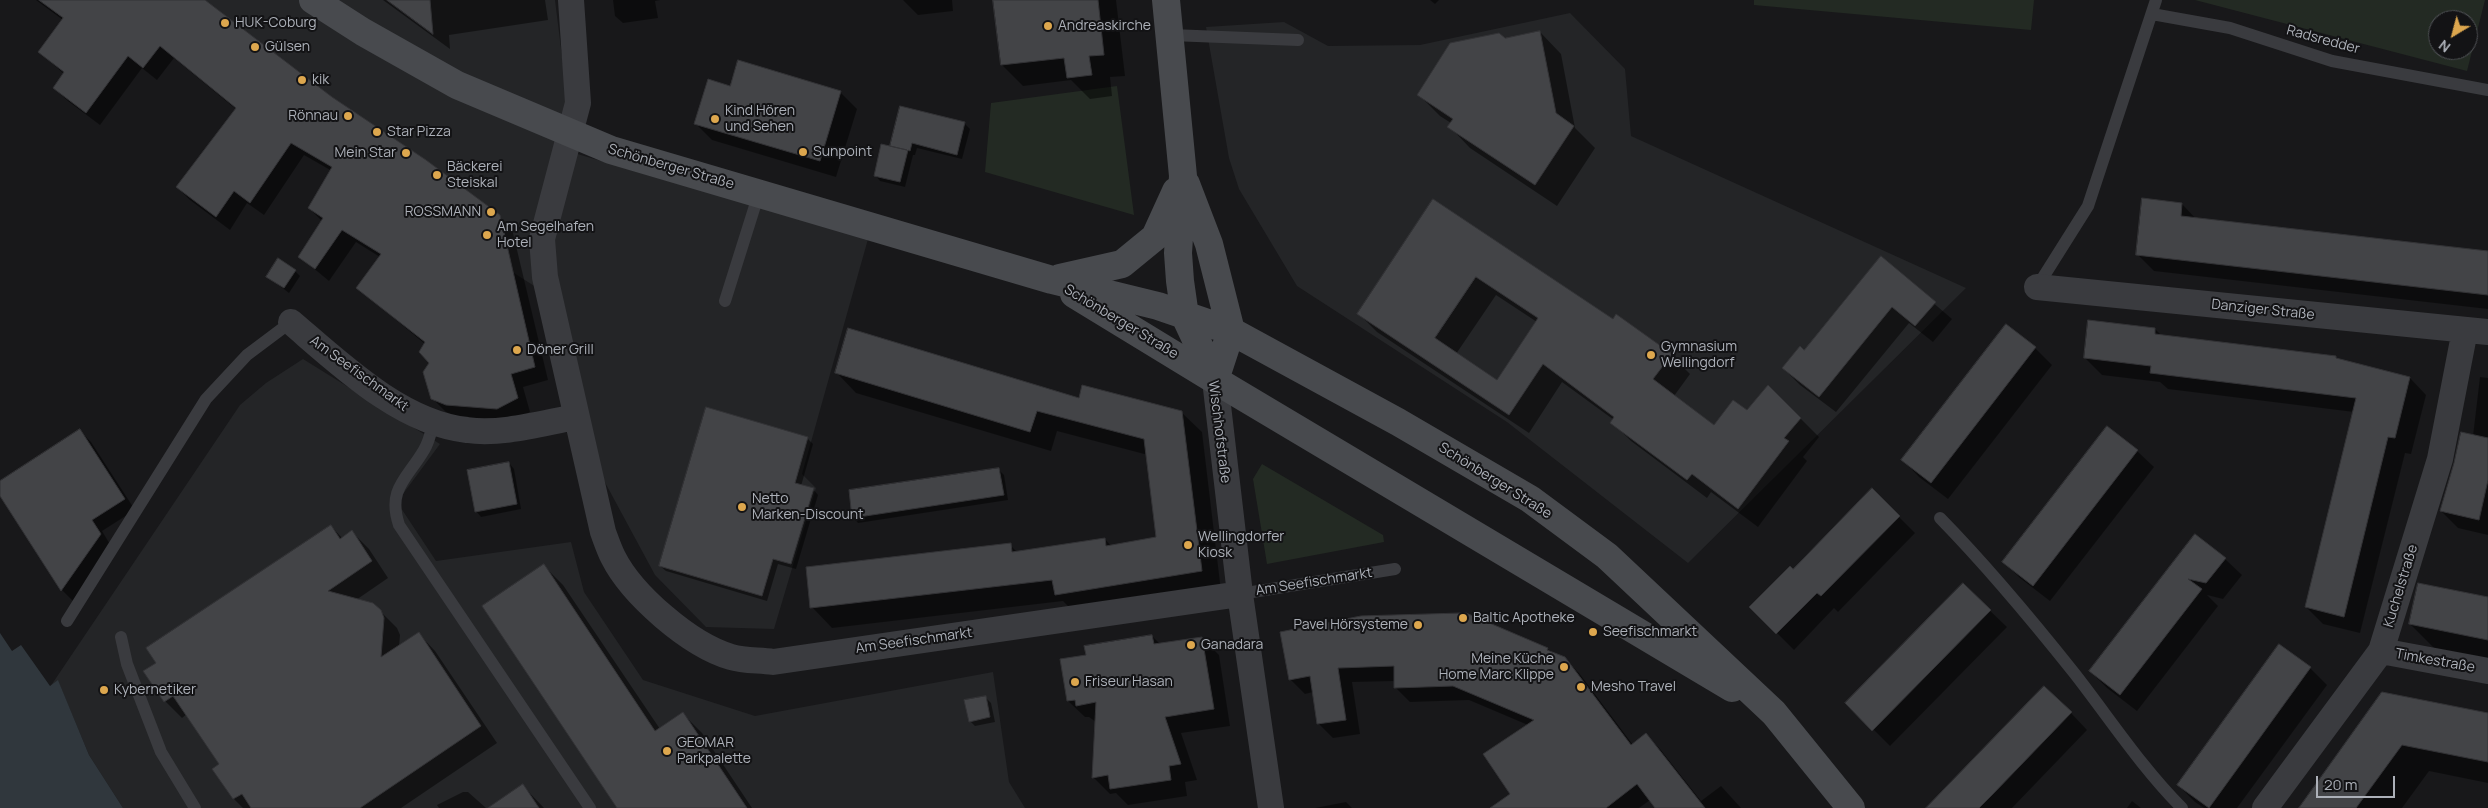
<!DOCTYPE html>
<html>
<head>
<meta charset="utf-8">
<style>
	body { margin:0 }
	#map { position:relative; width:2488px; height:808px; overflow:hidden; background:#18181a; font-family:Manrope,sans-serif }
	canvas { display:block }
	.north { position:absolute; left:2428px; top:10px; width:50px; height:50px; box-sizing:border-box; background:#131315; border:1px solid #505256; border-radius:50%; rotate:217deg; font-size:14px; font-weight:700; line-height:20px; text-align:center; color:#acb0b8 }
	.north::after { content:''; display:block; margin:auto; width:18px; height:22px; background:#dda74e; clip-path:polygon(50% 0,100% 100%,50% 72%,0 100%) }
	.scale { position:absolute; left:2316px; top:776px; width:79px; height:22px; box-sizing:border-box; border:2px solid #acb0b8; border-top:0; padding-left:6px; font-size:15px; line-height:18px; white-space:nowrap; color:#acb0b8; -webkit-text-stroke:4px #131315; paint-order:stroke }
</style>
</head>
<body>
<div id="map">
<canvas width="2488" height="808"></canvas>
<div class="north">N</div>
<div class="scale">20 m</div>
</div>
<script>
const ctx = document.querySelector('canvas').getContext('2d');
ctx.lineJoin = 'round';
function paint(path, color) { ctx.fillStyle = color; ctx.fill(path, 'evenodd'); }
function strokePath(path, color, width, dash) { ctx.strokeStyle = color; ctx.lineWidth = width; ctx.lineCap = dash ? 'butt' : 'round'; ctx.setLineDash(dash || []); ctx.stroke(path); }
function drawText(font, color, halo, rows, align = 'center') {
  ctx.font = font + ' Manrope,sans-serif'; ctx.lineWidth = 4; ctx.setLineDash([]); ctx.textBaseline = 'middle'; ctx.strokeStyle = halo; ctx.fillStyle = color; for (const [text, x, y, turn = 0] of rows) {
    ctx.save(); ctx.translate(x, y); ctx.rotate((+turn || 0) * Math.PI / 180); ctx.textAlign = isNaN(turn) ? turn : align; if (halo) ctx.strokeText(text, 0, 0); ctx.fillText(text, 0, 0); ctx.restore();
  }
}
const built = new Path2D(`
	M114 0H555L574 153 868 239 802 474 816 488 774 629 706 627 655 575 601 475 564 305 279 123Z
	M1570 13 1625 69 1631 136 1966 288 1688 563 1507 422 1297 286 1239 189 1229 158 1206 27 1284 22 1328 46 1420 45Z
	M303 359 440 444 397 502 436 561 571 542 584 592 643 680 755 716 993 672 1009 782 1025 808H123L89 755 58 681 50 687 240 405 266 383Z`);
const green = new Path2D(`
	M1754 0H2034L2031 30 1754 5Z
	M2195 0H2485L2467 71ZM2438 20H2468V50H2438Z
	M1117 86 1134 215 985 172 991 103Z
	M1262 464 1383 535 1384 542 1267 564 1253 479Z`);
const water = new Path2D(`
	M0 633 12 651 21 645 50 686 58 680 89 755 123 808H0Z`);
const shadow = new Path2D(`
	M36 0H203L332 98 499 216 512 229 548 380 523 387 530 412 511 422 460 418 446 412 432 398 431 363 425 344 358 288 380 257 356 242 329 281 300 257 322 221 309 208 332 171 304 155 264 215 247 203 230 230 190 200 177 187 237 110 174 58 157 80 142 68 100 125 68 101 54 88 64 74 40 52 63 20Z
	M383 0H545L548 20 449 35 450 49Z
	M613 0H660L655 1 658 18 623 23 615 16Z
	M903 0H952L953 11 918 15Z
	M994 0H1116L1125 76 1110 77 1112 96 1090 99 1071 80 1023 86 1002 65Z
	M1430 0H1439L1435 4Z
	M1540 32 1561 54 1575 128 1595 148 1557 206 1470 148 1449 126 1451 123 1440 116 1418 94 1505 39Z
	M731 87 840 92 857 109 836 177 712 140 696 124Z
	M964 123 970 129 962 159 917 148 915 155H913L905 187 880 181 875 175 894 148 891 145Z
	M1433 201 1613 321 1671 355 1690 374 1674 396 1715 427 1747 412 1768 386 1819 437 1803 457 1807 461 1758 527 1711 492 1707 498 1631 441 1612 422 1614 420 1562 382 1529 433 1377 332 1358 313ZM1496 295 1537 322 1498 381 1456 354Z
	M2182 204 2197 220 2488 253V309L2154 271 2137 254Z
	M1881 258 1952 319 1933 342 1909 323 1836 412 1800 385 1783 368 1804 352Z
	M295 271 300 276 289 293 267 276Z
	M2155 329 2162 336 2338 360 2410 378 2426 395 2411 454 2405 453 2360 633 2323 624 2306 607 2354 412 2168 389 2160 382 2102 375 2085 358Z
	M2035 348 2052 365 1948 499 1919 477 1903 460Z
	M836 372 1181 412 1202 432 1221 591 1076 614 1063 601 832 628 812 607 1010 545 1018 553 1105 539 1111 546 1158 538 1148 455 1057 431 1051 451 856 393Z
	M2480 377 2488 378V535L2458 528 2441 511 2473 436Z
	M707 408 808 439 813 444 801 486 813 489 818 495 796 569 778 564 767 601 666 571 660 566Z
	M80 431 91 442 135 510 102 531 111 546 73 601 62 590 0 494V483Z
	M2137 451 2154 467 2050 601 2020 578 2004 562Z
	M509 463 514 469 521 509 481 517 476 511Z
	M999 470 1004 475 1008 500 858 523 853 517Z
	M1872 490 1915 533 1838 612 1834 608 1794 650 1751 607 1793 571Z
	M331 526 343 539 352 532 369 549 388 578 356 600 373 604 397 628 400 635 399 647 419 634 435 651 497 743 401 808H243L234 799 214 769 221 765 187 714 182 718 165 701 157 663Z
	M2195 536 2225 559 2242 575 2223 599 2207 595 2218 606 2137 711 2107 688 2090 671Z
	M544 566 563 585 660 729 683 714 702 733 752 808H619Z
	M1963 585 2007 627 1890 746 1847 703Z
	M2488 598V662L2438 652 2410 624Z
	M1281 633 1547 649 1564 658 1579 673 1633 745 1646 735 1660 749 1701 801 1721 786 1741 808H1656L1650 800 1639 808H1492L1511 794 1528 725 1469 700 1410 702 1395 687V681L1352 682 1360 734 1333 738 1319 724 1313 692 1305 694 1290 679Z
	M1152 636 1160 644 1202 638 1219 655 1230 726 1181 733 1197 780 1185 782 1187 796 1128 805 1116 793 1110 794 1093 777 1096 722 1089 717H1085L1068 701 1087 656Z
	M2310 668 2327 685 2237 808H2204L2195 802 2178 785Z
	M2383 694 2488 715V783L2429 771 2402 808H2300Z
	M985 697 991 703 995 722 975 726 970 721Z
	M2071 713 2087 730 2012 808H1930Z
	M523 786 544 808H491Z
	M463 792H468L486 808H439L437 805Z
	M2132 801 2141 808H2127Z
	M1346 802 1352 808H1315Z`);
const building = new Path2D(`
	M39 0H205L332 97 426 160 500 215 535 367 511 374 518 398 497 409 446 405 431 399 423 372 429 363 419 352 425 342 356 288 381 254 342 230 315 269 298 257 323 218 308 208 332 167 291 143 250 203 234 191 216 217 176 187 236 108 160 46 143 68 128 56 86 113 53 88 64 72 38 52 63 18Z
	M387 0H430L433 34Z
	M993 0H1098L1104 55 1089 56 1092 75 1067 78 1064 58 1001 65Z
	M1540 31 1556 113 1574 126 1535 185 1447 127 1453 119 1417 95 1450 43 1499 33 1505 38Z
	M738 60 841 91 820 161 694 124 708 79 730 86Z
	M900 106 965 122 957 155 912 143 910 151 908 150 900 182 874 176 881 144 907 150 890 146Z
	M2142 198 2182 203 2181 216 2488 251V295L2136 255Z
	M1433 199 1613 319 1616 314 1672 354 1653 379 1714 425 1733 400 1747 410 1768 385 1801 418 1784 438 1789 441 1738 509 1692 474 1687 480 1610 423 1614 417 1543 364 1509 415 1357 314ZM1476 277 1538 318 1497 380 1435 338Z
	M1881 256 1936 302 1915 326 1892 307 1819 397 1782 368 1800 346 1804 350Z
	M278 258 296 270 284 288 266 277Z
	M2088 320 2155 328V334L2336 356V358L2410 377 2395 438 2388 437 2344 617 2305 607 2356 398 2150 373 2151 366 2084 358Z
	M2006 324 2036 347 1931 483 1901 460Z
	M848 328 1079 398 1082 385 1182 411 1202 571 1055 595 1052 580 810 608 806 567 1011 543 1012 552 1105 538 1106 546 1156 537 1144 439 1037 411 1030 432 835 373Z
	M706 407 808 437 795 483 814 488 791 564 773 559 762 596 659 566Z
	M2107 426 2138 450 2033 586 2002 562Z
	M80 429 125 499 92 520 101 534 61 591 0 496V481Z
	M2461 432 2488 438V480L2479 520 2440 511 2454 463Z
	M509 462 517 504 475 512 467 470Z
	M999 468 1004 495 852 518 849 490Z
	M1872 488 1900 516 1821 596 1817 593 1776 634 1749 607 1790 566 1793 569Z
	M331 525 340 539 352 530 372 561 328 591 373 603 381 610 384 618 381 657 419 632 481 726 360 808H251L242 794 233 799 212 769 219 764 173 696 164 702 143 671 156 663 146 648Z
	M2195 534 2226 558 2206 583 2188 579 2202 589 2120 695 2089 671Z
	M544 564 655 731 683 712 747 808H617L482 606Z
	M1963 583 1991 610 1872 731 1845 703Z
	M2418 583 2488 597V640L2409 624Z
	M1466 613 1548 648 1547 650 1565 657 1631 745 1646 733 1705 808H1655L1637 784 1606 808H1490L1510 794 1483 754 1534 720 1453 686 1394 688V666L1338 668 1346 720 1317 724 1310 676 1289 680 1280 632 1361 616Z
	M1152 635 1154 644 1202 637 1214 709 1165 717 1181 764 1169 766 1171 780 1110 789 1108 775 1092 778 1096 702 1076 706 1075 700 1067 701 1060 659 1086 655 1084 646Z
	M2279 644 2311 667 2209 808 2177 785Z
	M2044 686 2072 712 1992 795 1979 808H1926Z
	M2382 692 2488 713V762L2402 745 2356 808H2299Z
	M986 696 990 717 969 722 964 700Z
	M523 784 539 808H488Z`);
const lane = new Path2D(`
	M2152 14 2230 28 2332 61 2488 90
	M1171 35 1298 40
	M2037 287 2088 206 2156 0
	M725 301 759 193
	M433 424C431 432 429 442 424 450 407 479 387 489 399 525L590 808
	M1940 518C1988 567 2032 620 2075 674 2110 719 2142 768 2182 808
	M1240 594 1395 569
	M67 621 206 399 247 355 291 322
	M121 637 127 664 161 752 195 808`);
const street = new Path2D(`
	M571 0 578 103 542 239 545 277 603 532C606 540 609 549 613 557 632 595 690 645 731 657 744 661 759 660 773 662L1240 594
	M2037 287 2488 332
	M291 322C340 364 401 423 467 430 502 435 542 423 576 417
	M1215 380 1240 594 1271 808
	M2381 651 2488 671
	M2265 808 2381 651 2440 459 2465 330`);
const secondary = new Path2D(`
	M313 0 363 32 457 85 611 150 1052 280 1158 306 1231 331 1398 422 1530 499 1607 556 1774 713 1851 808
	M1166 0 1183 176 1178 253 1180 281 1185 316 1215 380
	M1186 184 1209 244 1231 331 1215 380
	M1060 278 1122 264 1155 237 1176 191
	M1074 294 1215 380 1732 688`);
const markers = [
	[225,23,5,"#dda74e"],
	[1048,26,5,"#dda74e"],
	[255,47,5,"#dda74e"],
	[302,80,5,"#dda74e"],
	[348,116,5,"#dda74e"],
	[715,119,5,"#dda74e"],
	[377,132,5,"#dda74e"],
	[803,152,5,"#dda74e"],
	[406,153,5,"#dda74e"],
	[437,175,5,"#dda74e"],
	[491,212,5,"#dda74e"],
	[487,235,5,"#dda74e"],
	[517,350,5,"#dda74e"],
	[1651,355,5,"#dda74e"],
	[742,507,5,"#dda74e"],
	[1188,545,5,"#dda74e"],
	[1463,618,5,"#dda74e"],
	[1418,625,5,"#dda74e"],
	[1593,632,5,"#dda74e"],
	[1191,645,5,"#dda74e"],
	[1564,667,5,"#dda74e"],
	[1075,682,5,"#dda74e"],
	[1581,687,5,"#dda74e"],
	[104,690,5,"#dda74e"],
	[667,751,5,"#dda74e"]
];
const poiNames = [
	["HUK-Coburg",235,23],
	["Andreaskirche",1058,26],
	["Gülsen",265,47],
	["kik",312,80],
	["Kind Hören",725,111],
	["und Sehen",725,127],
	["Rönnau",338,116,"right"],
	["Star Pizza",387,132],
	["Sunpoint",813,152],
	["Mein Star",396,153,"right"],
	["Bäckerei",447,167],
	["Steiskal",447,183],
	["ROSSMANN",481,212,"right"],
	["Am Segelhafen",497,227],
	["Hotel",497,243],
	["Gymnasium",1661,347],
	["Wellingdorf",1661,363],
	["Döner Grill",527,350],
	["Netto",752,499],
	["Marken-Discount",752,515],
	["Wellingdorfer",1198,537],
	["Kiosk",1198,553],
	["Baltic Apotheke",1473,618],
	["Pavel Hörsysteme",1408,625,"right"],
	["Seefischmarkt",1603,632],
	["Ganadara",1201,645],
	["Meine Küche",1554,659,"right"],
	["Home Marc Klippe",1554,675,"right"],
	["Friseur Hasan",1085,682],
	["Mesho Travel",1591,687],
	["Kybernetiker",114,690],
	["GEOMAR",677,743],
	["Parkpalette",677,759]
];
const streetNames = [
	["Radsredder",2323,40,15],
	["Schönberger Straße",671,167,16],
	["Danziger Straße",2263,310,6],
	["Schönberger Straße",1121,322,31],
	["Am Seefischmarkt",359,374,36],
	["Wischhofstraße",1219,432,83],
	["Schönberger Straße",1495,481,32],
	["Am Seefischmarkt",1314,582,-9],
	["Kuchelstraße",2401,586,-73],
	["Am Seefischmarkt",914,641,-8],
	["Timkestraße",2435,661,10]
];
paint(built, '#242527');
paint(green, '#232a23');
paint(water, '#30373d');
paint(shadow, '#0007');
paint(building, '#434447');
strokePath(building, '#333336', 1);
strokePath(lane, '#3a3b3f', 12);
strokePath(street, '#3a3b3f', 26);
strokePath(secondary, '#484a4e', 28);
for (const [x, y, r, color] of markers) { const dot = new Path2D(); dot.arc(x, y, r, 0, 2 * Math.PI); ctx.fillStyle = color; ctx.fill(dot); strokePath(dot, '#131315', 2); }
drawText('14px', '#acb0b8', '#131315', poiNames, 'left');
drawText('14px', '#acb0b8', '#131315', streetNames);
</script>
</body>
</html>
